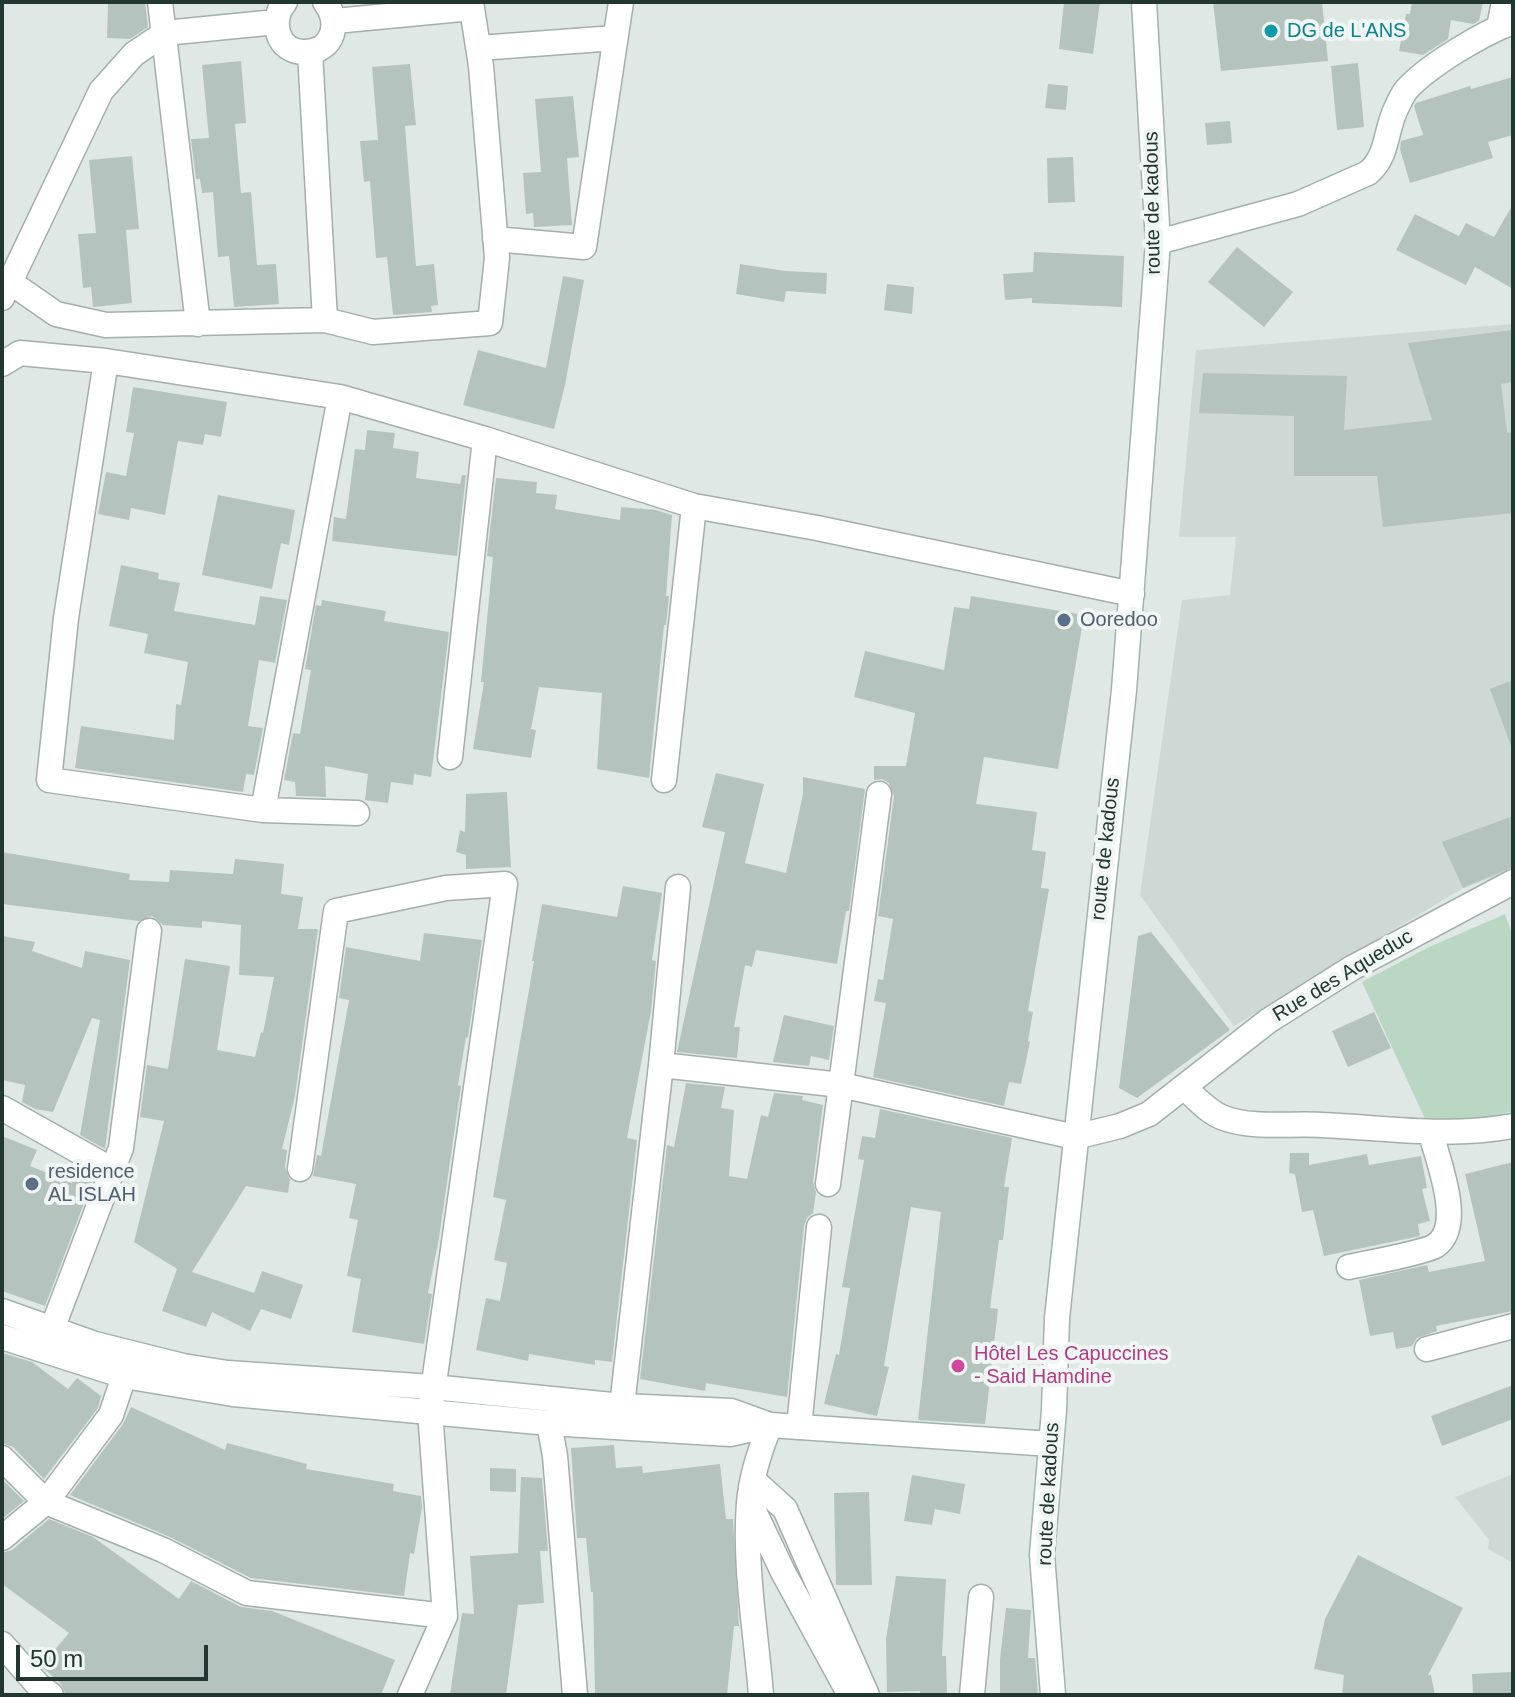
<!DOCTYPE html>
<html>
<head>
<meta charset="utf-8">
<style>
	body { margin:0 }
	#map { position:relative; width:1515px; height:1697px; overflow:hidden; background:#dfe8e5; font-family:Arial,sans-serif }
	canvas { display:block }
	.frame { position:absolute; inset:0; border:4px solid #223632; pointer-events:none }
	.scale { position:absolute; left:16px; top:1645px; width:192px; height:36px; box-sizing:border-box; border:4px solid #223632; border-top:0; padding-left:10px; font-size:24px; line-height:28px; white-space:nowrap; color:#223632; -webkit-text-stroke:6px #eff6f3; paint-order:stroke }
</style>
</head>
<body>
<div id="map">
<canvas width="1515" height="1697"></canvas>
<div class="frame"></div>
<div class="scale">50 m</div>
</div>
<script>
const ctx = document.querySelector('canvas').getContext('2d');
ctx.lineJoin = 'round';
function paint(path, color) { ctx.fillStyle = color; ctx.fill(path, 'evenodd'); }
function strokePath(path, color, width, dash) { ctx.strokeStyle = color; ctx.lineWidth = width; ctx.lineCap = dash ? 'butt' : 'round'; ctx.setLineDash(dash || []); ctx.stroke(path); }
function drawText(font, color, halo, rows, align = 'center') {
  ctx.font = font + ' Arial,sans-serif'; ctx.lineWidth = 8; ctx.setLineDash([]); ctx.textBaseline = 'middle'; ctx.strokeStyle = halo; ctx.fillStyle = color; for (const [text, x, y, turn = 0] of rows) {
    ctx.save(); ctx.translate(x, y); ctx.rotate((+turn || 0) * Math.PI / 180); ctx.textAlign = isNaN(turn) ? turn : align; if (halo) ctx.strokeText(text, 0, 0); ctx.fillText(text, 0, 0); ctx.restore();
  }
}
const built = new Path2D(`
	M1513 324V870L1463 888 1234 1026 1140 895 1182 600 1230 595 1236 537H1179L1196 350Z
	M1513 1474V1563L1488 1549 1489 1540 1455 1497Z`);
const green = new Path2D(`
	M1505 914 1513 936V1111L1484 1119H1425L1362 982 1427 948Z`);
const building = new Path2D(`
	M108 2 145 3 148 27 130 39 107 38Z
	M1064 2H1100L1093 54 1059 49Z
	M1213 2H1322L1328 61 1221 71Z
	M1412 2H1483L1479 21 1473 24 1451 20 1448 39 1423 55 1399 51 1406 14H1410Z
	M241 61 246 123 235 124 241 193 251 192 257 265 276 264 279 304 234 307 229 256 218 257 213 192 202 193 200 179H196L191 139 209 138 202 65Z
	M1358 63 1364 127 1337 130 1331 66Z
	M410 64 416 125 405 126 416 266 434 264 438 305 431 306 432 312 393 315 387 257 376 258 370 181 364 182 360 141 378 140 372 67Z
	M1513 77V135L1488 142 1493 158 1410 183 1400 149 1401 141 1423 135 1414 106 1416 103 1470 86 1471 89Z
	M1048 84 1068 86 1066 110 1045 108Z
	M573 96 579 157 567 158 572 225 534 227 533 213 526 214 523 173 541 172 535 99Z
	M1230 121 1232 143 1207 145 1205 123Z
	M132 156 139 229 126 230 132 303 93 307 91 287 83 288 78 234 96 233 89 160Z
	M1073 157 1075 202 1048 203 1047 158Z
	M1513 204V289L1475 267 1466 285 1396 250 1415 214 1459 236 1466 223 1494 237Z
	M1237 247 1293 292 1264 327 1208 282Z
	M1034 252 1124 256 1122 307 1032 303V298L1005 300 1003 274 1033 272Z
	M740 264 785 271 827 273 826 294 786 291 784 302 736 294Z
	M563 276 584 280 565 385 554 429 463 405 478 350 546 368Z
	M887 284 914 287 912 314 884 310Z
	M1513 330V382L1501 384 1507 433 1513 432V513L1383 527 1377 476H1294V416L1199 413 1203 373 1347 376 1344 430 1432 420 1408 343Z
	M133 387 227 402 221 437 205 434 203 445 178 441 165 515 131 508 129 520 98 514 106 472 126 476 134 433 126 432Z
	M367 430 395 433 393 448 419 452 416 478 460 484 462 475H466L457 556 332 541 334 517 346 519 355 449 365 450Z
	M496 478 537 482 536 493 557 495 555 509 620 520 621 507 656 510 672 515 666 596H669L666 625H664L649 778 597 769 602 693 539 687 531 729 536 730 531 758 473 749 484 682H481L493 557 487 556Z
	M218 495 295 510 289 545 281 543 272 589 202 575Z
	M121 565 159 573 158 579 180 583 174 611 255 625 260 596 287 600 275 663 259 660 248 726 263 728 254 775 246 774 243 792 75 768 81 726 174 740 176 704 181 705 188 662 144 653 148 634 109 626Z
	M971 596 1084 615 1058 769 984 757 976 804 1037 812 1032 850 1046 852 1041 888 1049 889 1028 1011 1033 1012 1028 1041 1030 1042 1021 1084 1009 1082 1004 1106 873 1077 886 1003 874 1001 878 979 883 980 893 919 878 916 894 796 889 783 882 779 874 780V766H906L915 713 854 697 865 651 944 670 954 607 969 609Z
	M322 600 386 611 384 621 449 632 431 777 414 774 413 785 391 782 388 803 365 800 368 774 325 766 326 797 296 796 295 782 284 780 293 733 300 734 311 670 305 669 316 605 321 606Z
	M1513 680V746H1511L1490 689Z
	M716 773 764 784 745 863 786 873 803 794V777L865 789 849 911H846L837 964 756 950 752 967 745 965 734 1027H740L737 1058 677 1052 725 832 702 827Z
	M507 792 511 867 466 869V855L456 852 460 830 465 832 466 794Z
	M1513 816V867L1463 888 1442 842Z
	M2 852 130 874 129 880 169 882 170 870 233 874 235 859 284 864 281 894 303 897 298 929H318L295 1096 282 1149 287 1150 285 1168 290 1180 288 1193 246 1186 192 1272 254 1293 262 1271 303 1285 291 1319 261 1309 250 1331 212 1312 206 1327 162 1311 177 1269 134 1242 164 1121 140 1117 147 1065 168 1069 185 959 230 966 217 1050 255 1057 261 1032 263 1033 274 977 239 975 241 925 202 921V928L163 925 152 916 139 921 2 904Z
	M623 886 662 893 652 960 656 961 651 1011 627 1138 637 1140 612 1362 595 1360V1365L529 1354 528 1361 476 1350 486 1298 500 1301 507 1263 494 1260 506 1200 493 1197 534 961H532L542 904 617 917Z
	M1151 932 1230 1030 1137 1098 1119 1088 1138 936Z
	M424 933 482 940 468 1038 466 1037 458 1085 461 1086 439 1238 428 1293 432 1294 424 1344 352 1332 361 1279 347 1276 358 1220 349 1218 356 1184 313 1176 317 1155 321 1156 349 1000 339 998 346 947 420 961Z
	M2 936 35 942 32 951 82 968 85 951 130 960 105 1149 80 1135 100 1020 92 1018 53 1112 35 1109 22 1102 25 1085 2 1080Z
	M1374 1012 1391 1048 1348 1067 1332 1031Z
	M784 1015 834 1026 829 1060 811 1056 809 1066 773 1062Z
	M686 1083 725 1087 721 1108 734 1110 729 1176 747 1179 761 1115 768 1117 774 1093 803 1096 802 1100 823 1105 813 1182 816 1193 813 1213 807 1218 804 1226 787 1397 706 1383 705 1391 640 1379 667 1145 674 1147Z
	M880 1109 1012 1138 1004 1187H1009L1003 1240H999L990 1308 998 1309 985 1424 918 1420 941 1212 911 1207 884 1366 889 1367 877 1416 824 1404 836 1354 839 1355 850 1288 842 1287 864 1160 858 1159 862 1136 875 1138Z
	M2 1136 37 1150 30 1166 72 1183 75 1166 94 1177 45 1306 2 1291Z
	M1290 1153H1309V1165L1367 1154 1369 1165 1421 1156 1427 1188 1422 1189 1430 1221 1418 1224 1420 1236 1324 1256 1313 1210 1302 1212 1295 1174 1289 1173Z
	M1513 1162V1311L1436 1326 1437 1331 1417 1338 1412 1346 1396 1349 1393 1332 1370 1336 1359 1280 1427 1265 1429 1272 1485 1261 1465 1174Z
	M2 1353 32 1362 68 1389 77 1378 101 1396 98 1408 44 1479 13 1447 2 1443Z
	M1513 1385V1419L1442 1446 1431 1416Z
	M131 1407 225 1450 227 1443 307 1464 306 1469 394 1484 393 1491 421 1496 422 1507 414 1554 410 1553 404 1596 251 1578 170 1537 70 1495 123 1424Z
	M614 1445 616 1468 642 1466 643 1473 720 1464 726 1519H733L739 1626H734L727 1695H595L593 1592H591L586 1538H577L571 1448Z
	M490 1468 516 1469V1492L490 1491Z
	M912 1475 965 1484 960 1514 935 1509 932 1525 904 1521Z
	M521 1477 542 1478 548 1551H540L544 1603 518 1605 506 1695H450L462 1613 474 1614 470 1556 518 1553Z
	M2 1479 24 1501 2 1519Z
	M869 1492 872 1585H836L834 1493Z
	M49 1519 93 1537 179 1599 191 1581 241 1607 272 1611 395 1660 381 1695H66L61 1684 41 1666 69 1633 2 1584V1553L12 1550Z
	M1358 1555 1463 1608 1428 1675H1431L1435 1695H1342L1344 1675 1314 1669 1325 1619Z
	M896 1576 946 1579 942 1656H946L947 1695H920V1691L887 1692 886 1639Z
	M1006 1608 1031 1610 1028 1658H1035L1038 1695H1000V1659Z
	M1511 1672 1512 1695H1473L1472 1674Z`);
const street = new Path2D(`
	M160 2 198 324
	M285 2C269 20 277 53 305 52 334 52 341 21 325 2
	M335 21 472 8
	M1499 27 1504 2
	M479 48 615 38
	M310 52 325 320
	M495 239 584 247 621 2
	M10 282 101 91 134 54 165 33 276 22
	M2 298 10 282 56 314 106 325 325 320 373 332 490 323 497 258 481 66 471 2
	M106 361 66 618 49 780 263 810 357 813
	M2 364 20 353 106 361 340 397 485 439 694 506 817 528 1132 594
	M450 757 485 439
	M664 780 694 506
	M263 810 340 397
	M661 1065 841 1085 1075 1137 1120 1126 1149 1114 1268 1021 1352 968 1513 882
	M1185 1088C1196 1098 1209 1113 1224 1118 1253 1129 1291 1123 1322 1125 1388 1128 1447 1138 1513 1126
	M2 1108 114 1171
	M300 1169 336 911 446 888 505 884 430 1411 445 1616 410 1695
	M828 1184 879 794
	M1349 1267C1367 1263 1423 1253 1435 1246 1465 1227 1438 1161 1431 1134
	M42 1347 52 1329 121 1148 149 931
	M1427 1349 1513 1326
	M622 1406 661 1065 678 887
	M549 1423 555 1456 575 1695
	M799 1427 819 1227
	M2 1458 46 1502 163 1550 247 1593 445 1616
	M753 1480 785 1509 867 1695
	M752 1507 783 1572 850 1695
	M2 1538 46 1502 111 1415 124 1376
	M2 1644 38 1685 51 1695
	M761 1695C756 1632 744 1566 749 1503 751 1476 760 1450 770 1425
	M972 1695 981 1597`);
const secondary = new Path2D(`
	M1158 242 1298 204 1368 173C1388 156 1385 133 1395 111 1398 104 1402 95 1407 89 1429 65 1483 33 1513 22
	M2 1311 95 1344 183 1366 228 1373 432 1387 622 1406 731 1411 770 1425 1051 1444
	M2 1337 124 1376 233 1394 549 1423 730 1434 770 1425
	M1053 1695 1042 1555 1054 1410 1057 1318 1124 690 1158 242 1144 2`);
const markers = [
	[1271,31,8,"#0f9aa8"],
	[1064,620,8,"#5c6f8a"],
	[32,1184,8,"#5c6f8a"],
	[958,1366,8,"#d1479c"]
];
const cultureNames = [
	["DG de L'ANS",1287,31]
];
const streetNames = [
	["route de kadous",1153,203,-91],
	["route de kadous",1106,849,-84],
	["Rue des Aqueduc",1343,976,-31],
	["route de kadous",1049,1494,-87]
];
const serviceNames = [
	["Ooredoo",1080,620],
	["residence",48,1172],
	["AL ISLAH",48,1195]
];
const hotelNames = [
	["Hôtel Les Capuccines",974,1354],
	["- Said Hamdine",974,1377]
];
paint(built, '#ced8d4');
paint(green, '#bad7c4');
paint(building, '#b5c3be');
strokePath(street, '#a3afac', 27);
strokePath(secondary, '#a0b3ad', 27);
strokePath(street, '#fff', 24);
strokePath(secondary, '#fff', 24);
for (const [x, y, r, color] of markers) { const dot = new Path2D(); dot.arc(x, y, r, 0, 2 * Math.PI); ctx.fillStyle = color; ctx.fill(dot); strokePath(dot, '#eff6f3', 3); }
drawText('20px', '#0d838f', '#eff6f3', cultureNames, 'left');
drawText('20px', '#223632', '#eff6f3', streetNames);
drawText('20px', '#4e5e75', '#eff6f3', serviceNames, 'left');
drawText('20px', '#b23c85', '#eff6f3', hotelNames, 'left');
</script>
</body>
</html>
